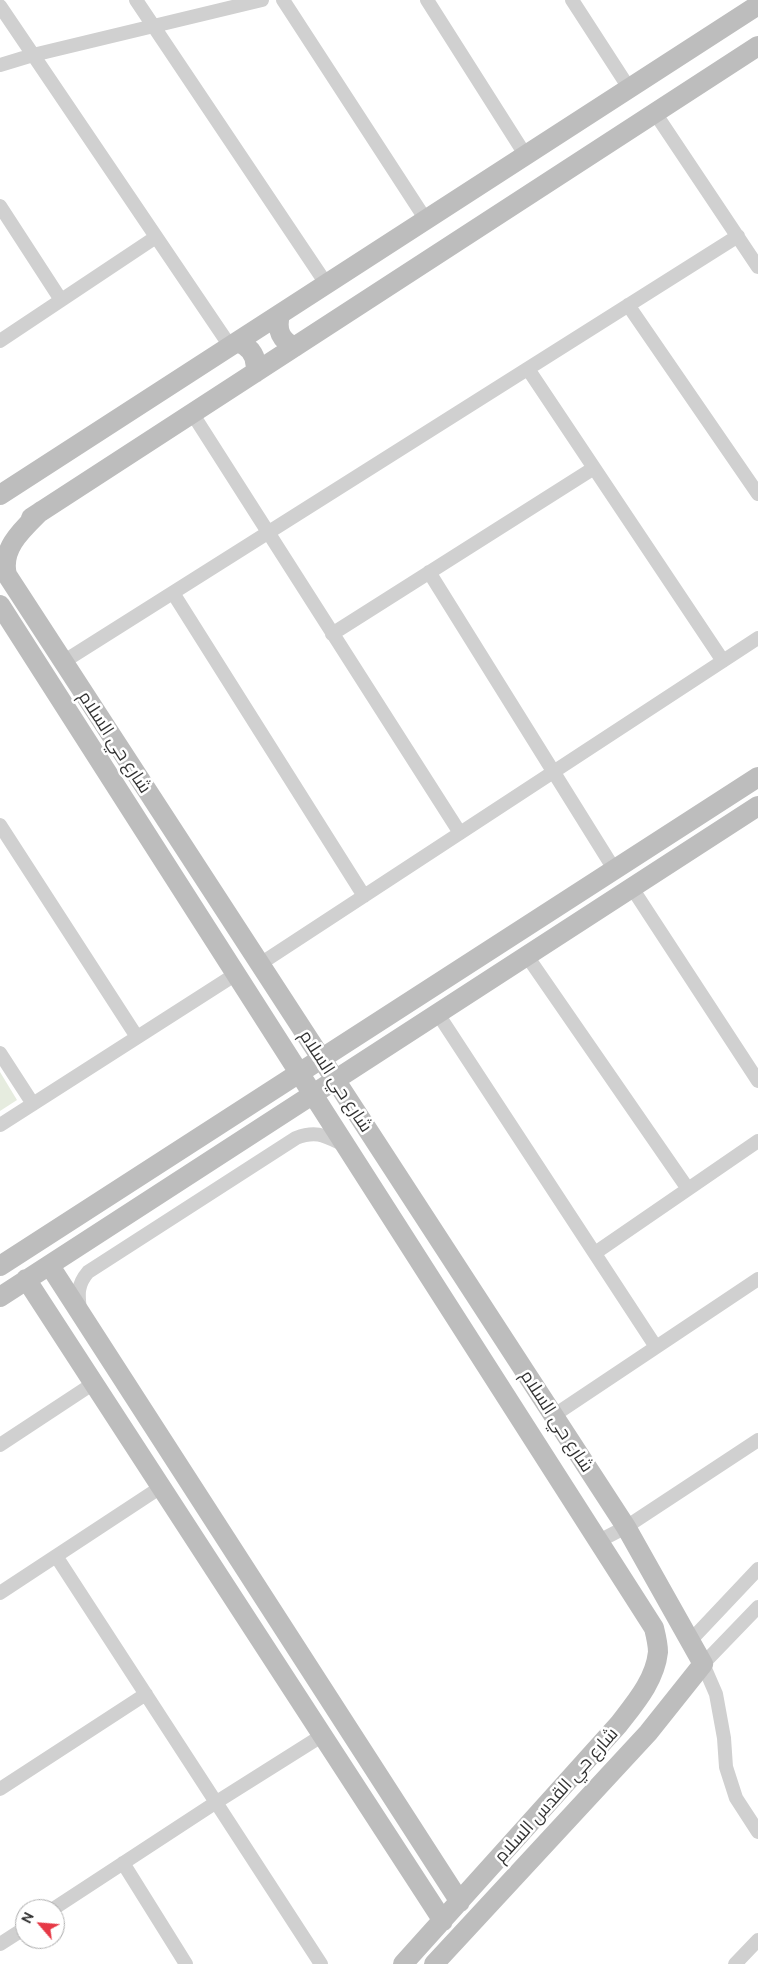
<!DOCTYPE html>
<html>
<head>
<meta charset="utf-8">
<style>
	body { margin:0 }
	#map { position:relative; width:758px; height:1964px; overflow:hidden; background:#fff; font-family:Ubuntu,sans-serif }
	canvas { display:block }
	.north { position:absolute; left:15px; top:1899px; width:50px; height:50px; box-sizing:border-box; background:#fff; border:1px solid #adadad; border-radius:50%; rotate:297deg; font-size:14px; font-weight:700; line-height:20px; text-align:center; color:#333 }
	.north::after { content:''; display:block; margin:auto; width:18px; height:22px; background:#e63946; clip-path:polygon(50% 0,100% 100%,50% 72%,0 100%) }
</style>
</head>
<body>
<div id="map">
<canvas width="758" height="1964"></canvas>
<div class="north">N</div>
</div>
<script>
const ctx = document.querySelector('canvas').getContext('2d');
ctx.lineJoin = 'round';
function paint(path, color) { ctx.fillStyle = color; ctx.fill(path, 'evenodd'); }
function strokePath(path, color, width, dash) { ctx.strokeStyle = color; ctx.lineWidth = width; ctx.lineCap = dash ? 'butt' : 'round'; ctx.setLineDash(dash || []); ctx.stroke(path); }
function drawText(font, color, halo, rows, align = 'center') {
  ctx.font = font + ' Ubuntu,Cairo,sans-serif'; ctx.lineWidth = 5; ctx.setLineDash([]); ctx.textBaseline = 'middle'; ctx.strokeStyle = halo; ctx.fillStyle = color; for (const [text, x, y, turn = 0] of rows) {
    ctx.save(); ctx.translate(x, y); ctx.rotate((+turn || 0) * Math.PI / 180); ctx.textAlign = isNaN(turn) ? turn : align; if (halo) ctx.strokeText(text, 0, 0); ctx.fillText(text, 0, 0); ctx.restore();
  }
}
const green = new Path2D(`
	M0 1072 17 1100 0 1111Z`);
const street = new Path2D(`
	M136 0 327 285
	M283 0 426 220
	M427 0 526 156
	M572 0 629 88
	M0 6 230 346
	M0 65 33 55 262 0
	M655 113 758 267
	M0 206 61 300
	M628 305 758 494
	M0 341 156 237
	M528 369 723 661
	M192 413 460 833
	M429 572 614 869
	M173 593 364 896
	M332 634 594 468
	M63 662 738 236
	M0 825 137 1037
	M632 888 758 1081
	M527 956 688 1189
	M260 964 758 638
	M438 1014 656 1347
	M0 1053 33 1104
	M0 1125 236 974
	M595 1253 758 1141
	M80 1311C78 1294 77 1285 88 1272L296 1138C317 1130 325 1136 344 1145
	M553 1416 758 1279
	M0 1445 94 1383
	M599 1541 626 1527 758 1440
	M56 1556 321 1964
	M0 1593 161 1487
	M758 1607 703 1664 716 1694 724 1738 726 1767 736 1798 758 1832
	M691 1640 758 1569
	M0 1789 146 1694
	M123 1863 186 1964
	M53 1909 215 1803 323 1735
	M0 1944 25 1928
	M735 1964 758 1940`);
const secondary = new Path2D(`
	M280 315C276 330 281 341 295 347
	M237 342C252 347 258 358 255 373
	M0 495 758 5
	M41 511C24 528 0 548 7 575L626 1527 703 1664 648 1733 434 1964
	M31 518 758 46
	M0 605 654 1628C656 1636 658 1644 658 1652 655 1680 636 1702 619 1724L403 1964
	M0 1266 758 777
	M50 1266 460 1902
	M26 1279 443 1921
	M0 1297 758 806`);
const streetNames = [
	["شارع حي السلام",115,742,57],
	["شارع حي السلام",336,1081,57],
	["شارع حي السلام",557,1421,57],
	["شارع حي القدس السلام",556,1795,-48]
];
paint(green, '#e6ecdf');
strokePath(street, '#d0d0d0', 14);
strokePath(secondary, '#bdbdbd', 20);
drawText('18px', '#333', '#fff', streetNames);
</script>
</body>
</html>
